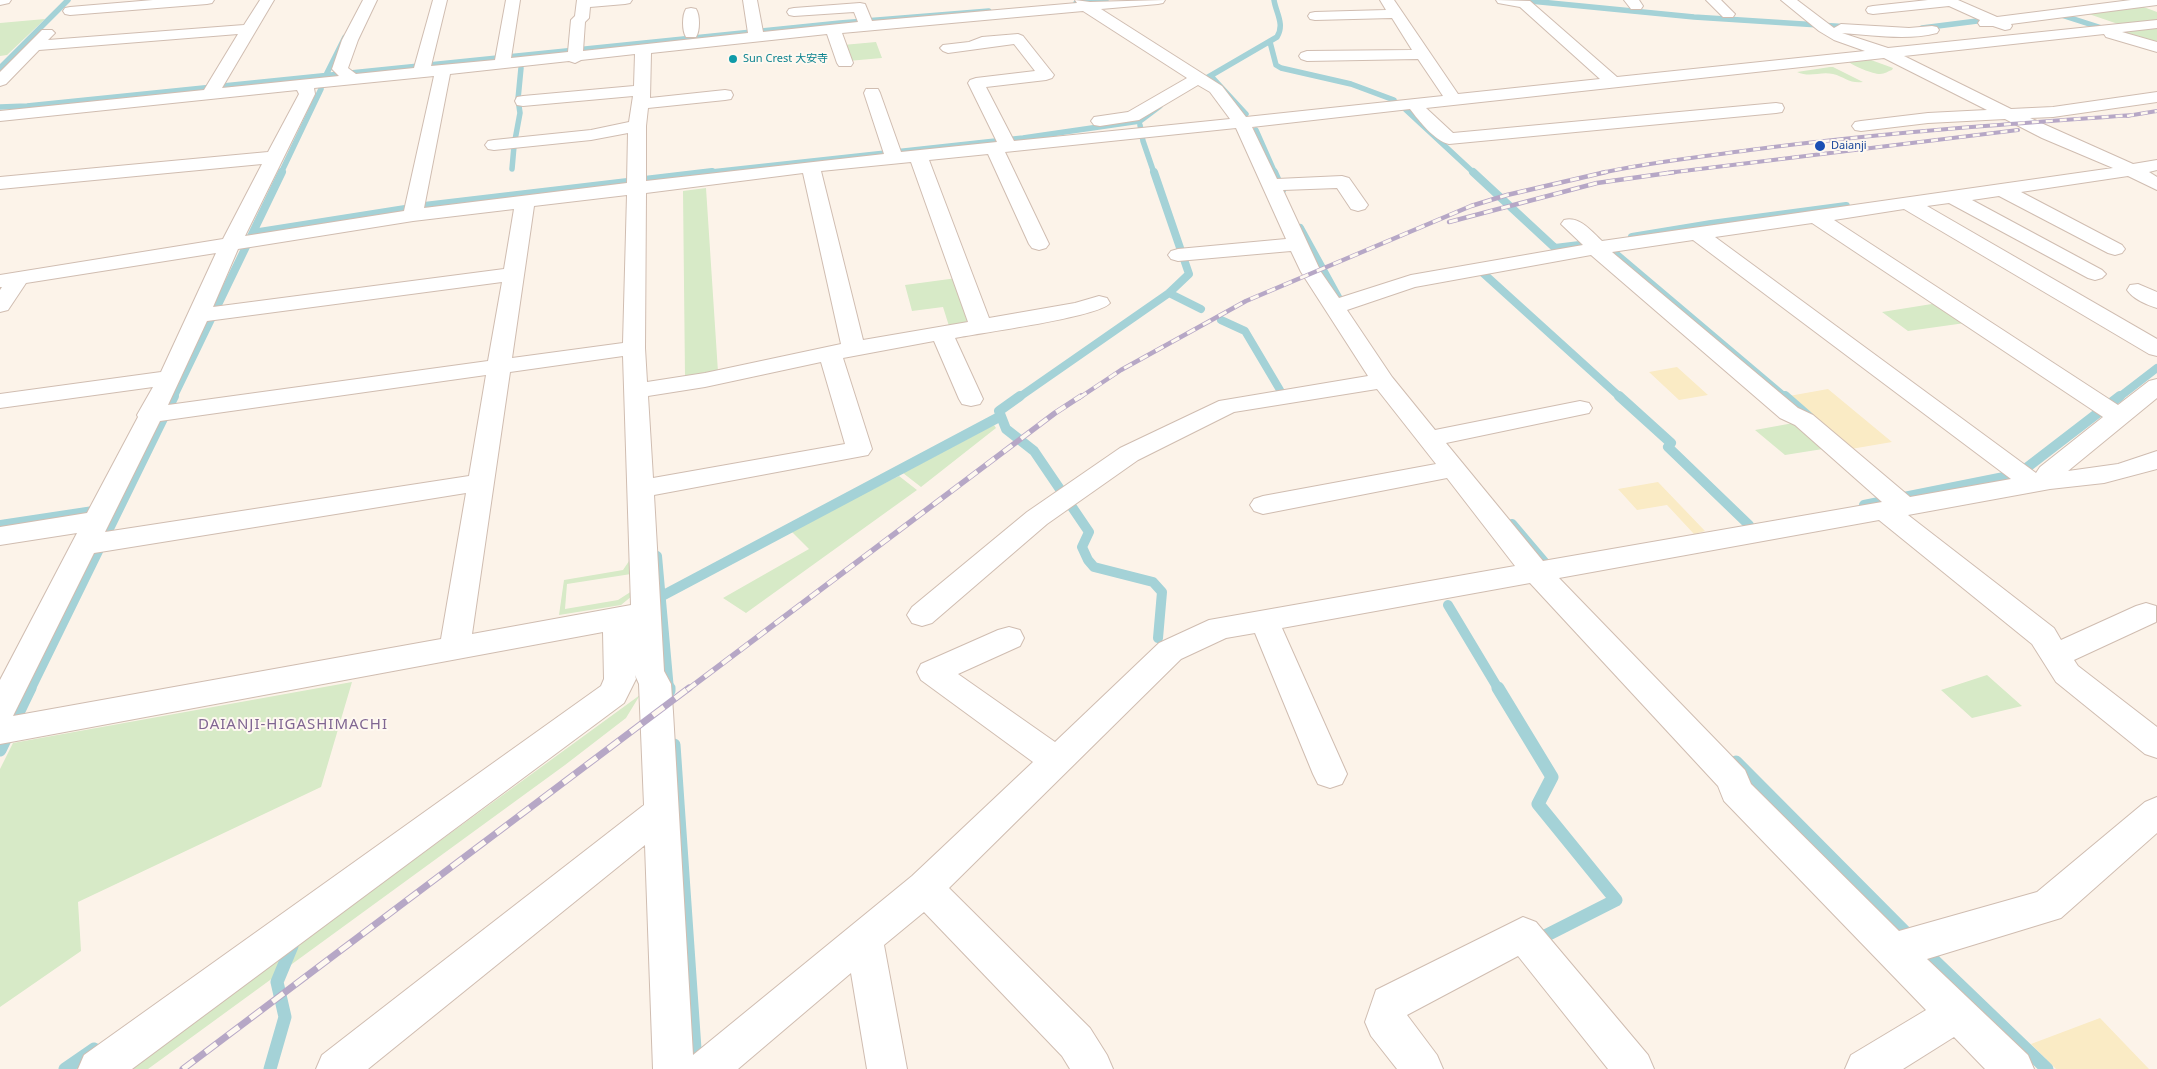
<!DOCTYPE html>
<html>
<head>
<meta charset="utf-8">
<style>
	body { margin:0 }
	canvas { display:block; background:#fcf3e9 }
</style>
</head>
<body>
<canvas width="2157" height="1069"></canvas>
<script>
const ctx = document.querySelector('canvas').getContext('2d');
ctx.lineJoin = 'round';
function paint(path, color) { ctx.fillStyle = color; ctx.fill(path, 'evenodd'); }
function strokePath(path, color, width, dash) { ctx.strokeStyle = color; ctx.lineWidth = width; ctx.lineCap = dash ? 'butt' : 'round'; ctx.setLineDash(dash || []); ctx.stroke(path); }
function drawText(font, color, halo, rows, align = 'center') {
  ctx.font = font + ' "Noto Sans","Noto Sans JP",sans-serif'; ctx.lineWidth = 4; ctx.setLineDash([]); ctx.textBaseline = 'middle'; ctx.strokeStyle = halo; ctx.fillStyle = color; for (const [text, x, y, turn = 0] of rows) {
    ctx.save(); ctx.translate(x, y); ctx.rotate((+turn || 0) * Math.PI / 180); ctx.textAlign = isNaN(turn) ? turn : align; if (halo) ctx.strokeText(text, 0, 0); ctx.fillText(text, 0, 0); ctx.restore();
  }
}
const green = new Path2D(`
	M2141 6 2157 12V20L2118 24 2083 12Z
	M45 19 7 55 0 56V23Z
	M2157 28V44L2119 32Z
	M876 42 882 58 848 61 843 45Z
	M1871 60 1893 68 1892 70C1888 71 1885 74 1880 74 1873 74 1853 66 1849 62Z
	M1830 67H1833L1863 82C1850 84 1845 77 1833 74 1820 71 1811 78 1797 72Z
	M706 188 718 372 685 377 683 191Z
	M957 278 971 318 963 324 949 326 943 307 912 311 905 285Z
	M1938 303 1965 323 1908 331 1882 312Z
	M1799 422 1829 448 1785 455 1755 430Z
	M994 425 996 428 921 487 903 473Z
	M899 476 917 490 746 613 723 598 809 549 790 530Z
	M636 560 638 591 621 605 559 615 564 580 623 570 629 561ZM631 574 632 591 618 600 565 609 567 584Z
	M1987 675 2022 706 1972 718 1941 690Z
	M352 682 321 787 78 902 81 951 0 1007V769L13 743Z
	M640 695 626 718 565 765 148 1069H127Z`);
const sand = new Path2D(`
	M1677 367 1708 395 1679 400 1649 372Z
	M1828 389 1892 442 1851 449 1789 396Z
	M1658 482 1705 531 1694 534 1667 505 1637 510 1618 489Z
	M2100 1018 2149 1069H2056L2031 1044Z`);
const streamFar3 = new Path2D(`
	M1520 0 1694 17 1850 27
	M1076 3 1106 0
	M2055 13 2108 30
	M1922 28 1985 20
	M1270 42 1276 65 1281 68 1351 84 1394 100
	M0 68 68 0
	M1211 76 1246 114
	M324 79 345 37
	M1198 83 1277 37C1285 24 1276 13 1274 0
	M0 107 27 106 840 23 989 11
	M1405 109 1474 173
	M1140 125 1143 141 1154 173
	M1256 130 1275 173
	M515 140 520 113 518 99 521 68
	M512 169 514 146
	M281 173 321 89
	M702 173 1023 138 1140 121 1160 106`);
const streamFar2 = new Path2D(`
	M1274 172 1282 190
	M1473 172 1555 248 1596 243
	M1300 228 1339 299
	M253 233 424 206 712 172
	M1632 237 1711 224 1846 206
	M1604 244 1786 398
	M1483 273 1621 398
	M1169 293 1201 309
	M1221 320 1245 331 1280 390
	M173 398 282 172
	M1018 398 1169 293 1189 274 1154 172
	M2118 398 2157 368`);
const streamFar1 = new Path2D(`
	M1020 396 999 411 1006 429 1034 451 1089 532 1082 547 1088 560 1094 567 1153 582 1162 592 1158 638
	M1619 396 1671 443 1668 447 1749 525
	M1785 396 1809 417
	M1864 505 2009 476 2025 469 2120 396
	M1512 524 1551 570
	M0 525 100 510
	M657 556 669 690
	M660 597 1001 416
	M1448 605 1499 690
	M30 690 174 396`);
const stream = new Path2D(`
	M669 688V691
	M1498 688 1552 777 1538 804 1616 900 1543 937
	M674 745 695 1049
	M0 750 30 688
	M1736 762 1911 938
	M1921 948 2047 1069
	M65 1069 94 1049
	M270 1069 285 1017 277 982 292 946`);
const minor = new Path2D(`
	M0 0H11L9 3 0 5Z
	M153 0H214L212 3 207 4 70 15 65 14 63 11 65 8 70 7Z
	M260 0H274L222 88 339 76 332 69 342 40 363 0H377L358 40 348 68 356 74 414 68 433 0H447L431 66 495 60 506 0H520L511 58 568 52 571 20 575 16 577 0H632L630 3 625 4 590 7 589 18 585 22 583 51 748 33 743 0H757L763 32 858 22 854 12 794 16 789 15 787 12 789 9 794 8 860 3 865 4 872 21 1077 3 1075 0 1090 2 1165 0 1163 3 1158 4 1101 9 1222 86 1246 117 1443 96 1418 59 1307 61 1301 59 1299 56 1301 53 1307 51 1412 50 1392 18 1315 20 1310 19 1308 16 1310 13 1315 12 1386 10 1380 0H1394L1458 94 1600 79 1520 7 1498 3 1496 0 1530 1 1617 77 1865 51 1834 40 1819 31 1781 0H1797L1834 28 1841 24 1909 28 1932 26 1937 27 1939 30 1937 33C1906 41 1874 35 1842 33L1888 48 2157 20V28L2122 32 2157 42V52L2106 37 2104 34 1904 56 2011 109 2053 107 2157 92V102L2053 117 2030 118 2133 164 2157 160V170L2149 172 2157 177V190L2128 176 2021 192 2122 245 2125 249 2122 253 2115 255 2108 253 1999 196 1972 200 2102 270 2106 274 2102 278 2095 280 2088 278 1949 203 1927 206 2157 339V356L2149 354 1904 209 1834 220 2118 405 2149 381 2157 379V398L2068 471 2118 464 2157 451V469L2104 483 2050 489 1908 515 2054 628 2061 640 2136 606 2146 603 2156 606V622L2074 660 2078 666 2157 727V758L2145 754 2056 682 2032 644 1879 520 1559 578 1745 770 1751 784 1899 931 2037 892 2145 802 2157 797V833L2061 918 1927 959 2028 1055 2034 1069H1985L1954 1037 1903 1069H1845L1851 1055 1926 1010 1724 801 1718 786 1530 583 1282 628 1347 774 1342 784 1330 788 1318 784 1313 774 1255 633 1226 638 1181 659 949 888 1090 1028 1107 1055 1113 1069H1070L1062 1056 924 912 884 945 907 1069H867L851 973 738 1069H653L645 845 368 1069H316L322 1055 644 805 639 684 635 675 636 679 624 703 132 1069H78L84 1055 601 686 604 679 603 632 0 744V680L77 533 0 545V527L87 513 138 417 137 415 153 387 0 408V394L161 372 216 253 26 283 8 310 0 312V290L2 287H0V275L223 239 262 164 0 189V177L268 152 299 94 297 90 0 121V111L204 90 238 34 39 50 6 84 0 86V72L42 30H52L55 33 48 40 244 25ZM1083 11 1187 78 1128 112 1094 117 1091 121 1094 125 1100 126 1139 120 1198 85 1210 92 1230 119 1014 141 986 87 1046 80 1052 78 1054 75 1023 36 1018 34 982 37 969 42 943 45 940 48 943 51 948 53 1014 44 1035 71 976 78 970 80 968 83 997 142 901 152 880 93 878 89H866L864 93 884 154 646 181V126L648 108 725 100 731 99 733 95 731 91 725 90 650 98 651 53 827 34 837 63 839 66H851L853 63 842 33ZM635 54 634 86 523 96 517 97 515 101 517 105 523 106 633 96 629 122 591 130 494 140 488 141 485 145 488 149 494 150 591 140 628 133 627 183 424 208 450 74 569 61 575 63 581 60ZM1884 58 1987 110 1928 113 1861 121 1855 122 1852 126 1855 130 1861 131 1928 123 2005 119 2042 138 2113 168 1602 241C1591 231 1580 216 1564 220L1561 224 1583 245 1411 275 1339 298 1321 272 1283 190 1337 188 1351 209 1358 211 1365 209 1368 205 1349 178 1342 176 1277 179 1252 127 1410 109C1419 121 1435 141 1449 144L1776 113 1782 112 1784 108 1782 104 1776 103 1453 133 1426 108ZM434 76 404 211 245 236 315 94 314 88ZM1236 128 1286 239 1178 249 1171 251 1168 255 1171 259 1178 261 1291 251 1301 272 1368 376 1219 401 1120 448 1027 512 912 607 907 615 912 623 922 626 932 623 1047 524 1138 460 1234 412 1377 389 1436 464 1263 496 1254 499 1250 505 1254 511 1263 514 1447 478 1515 566 1209 620 1159 643 1055 742 958 674 1020 646 1024 638 1020 630 1009 627 998 630 921 664 917 672 921 680 1033 762 912 876 693 1055 673 712 671 684 664 671 654 495 868 455 872 449 843 358 934 341 959 399 962 404 971 406 980 404 983 399 955 338C979 333 1100 317 1110 303L1107 298 1099 296 1075 303 989 318 929 160 988 154 1029 244 1032 248 1039 250 1046 248 1049 244 1005 152ZM911 162 968 322 863 340 821 171ZM803 173 841 344 705 373 647 382 645 348 646 193ZM627 195 623 343 512 358 534 206ZM514 209 504 269 213 307 238 249 413 221ZM1812 223 2103 417 2040 467 2036 473 1715 237ZM1693 240 2011 479 1910 497 1813 415 1798 408 1612 252ZM1591 255 1780 418 1795 425 1882 502 1543 561 1446 443 1589 413 1592 408 1589 403 1580 401 1435 430 1392 377 1347 310 1415 287ZM502 282 488 361 168 405 207 321ZM623 356 631 605 472 634 510 372ZM821 362 845 444 653 478 648 396 705 387ZM486 375 469 476 105 532 160 421ZM466 493 441 639 13 716 94 553Z
	M1624 0H1639L1643 6 1641 9H1631Z
	M1706 0H1721L1735 14 1733 17H1723Z
	M1928 0H1958L1997 17 2131 0H2157V5L2011 24 2012 26 2010 29 2005 30 1993 26H1980L1978 23 1980 20 1949 6 1873 14 1868 13 1866 10 1868 7 1873 6Z
	M691 8 696 9C700 15 700 31 696 37H686C682 31 682 15 686 9Z
	M2138 284 2157 292V308C2147 305 2133 299 2127 290L2130 285Z
	M1523 917 1536 922 1648 1055 1654 1069H1608L1518 956 1407 1015 1437 1055 1443 1069H1397L1371 1036 1365 1022 1376 990Z`);
const railFar3 = new Path2D(`
	M2127 116 2157 111
	M1601 173C1650 162 1700 157 1750 150 1878 133 2006 124 2134 115
	M1667 173 2018 130`);
const railFar2 = new Path2D(`
	M1449 222 1597 183 1675 172
	M1079 398 1121 370 1246 301 1471 206 1507 195 1606 172`);
const railFar1 = new Path2D(`
	M687 690 1055 413 1081 396`);
const rail = new Path2D(`
	M183 1069 689 688`);
const markers = [
	[733,59,5,"#0f9aa8"],
	[1820,146,6,"#1a4fb4"]
];
const farCulturenames = [
	["Sun Crest 大安寺",743,59]
];
const farTransitnames = [
	["Daianji",1831,146]
];
const quarterNames = [
	["DAIANJI-HIGASHIMACHI",293,725]
];
paint(green, '#d7eac7');
paint(sand, '#faebc5');
strokePath(streamFar3, '#a4d2d7', 5.5);
strokePath(streamFar2, '#a4d2d7', 8);
strokePath(streamFar1, '#a4d2d7', 10);
strokePath(stream, '#a4d2d7', 13);
strokePath(minor, '#d0bdb1', 2);
paint(minor, '#fff');
strokePath(railFar3, '#b6a7c6', 4);
strokePath(railFar2, '#b6a7c6', 4.5);
strokePath(railFar1, '#b6a7c6', 5.5);
strokePath(rail, '#b6a7c6', 7);
strokePath(railFar3, '#fef8f0', 2.5, [7]);
strokePath(railFar2, '#fef8f0', 3, [9]);
strokePath(railFar1, '#fef8f0', 4, [11]);
strokePath(rail, '#fef8f0', 5, [14]);
for (const [x, y, r, color] of markers) { const dot = new Path2D(); dot.arc(x, y, r, 0, 2 * Math.PI); ctx.fillStyle = color; ctx.fill(dot); strokePath(dot, '#fef8f0', 2); }
drawText('11px', '#0d838f', '#fef8f0', farCulturenames, 'left');
drawText('11px', '#164399', '#fef8f0', farTransitnames, 'left');
ctx.letterSpacing = '1px';
drawText('15px', '#806692', '#fef8f0', quarterNames);
ctx.letterSpacing = '0px';
</script>
</body>
</html>
